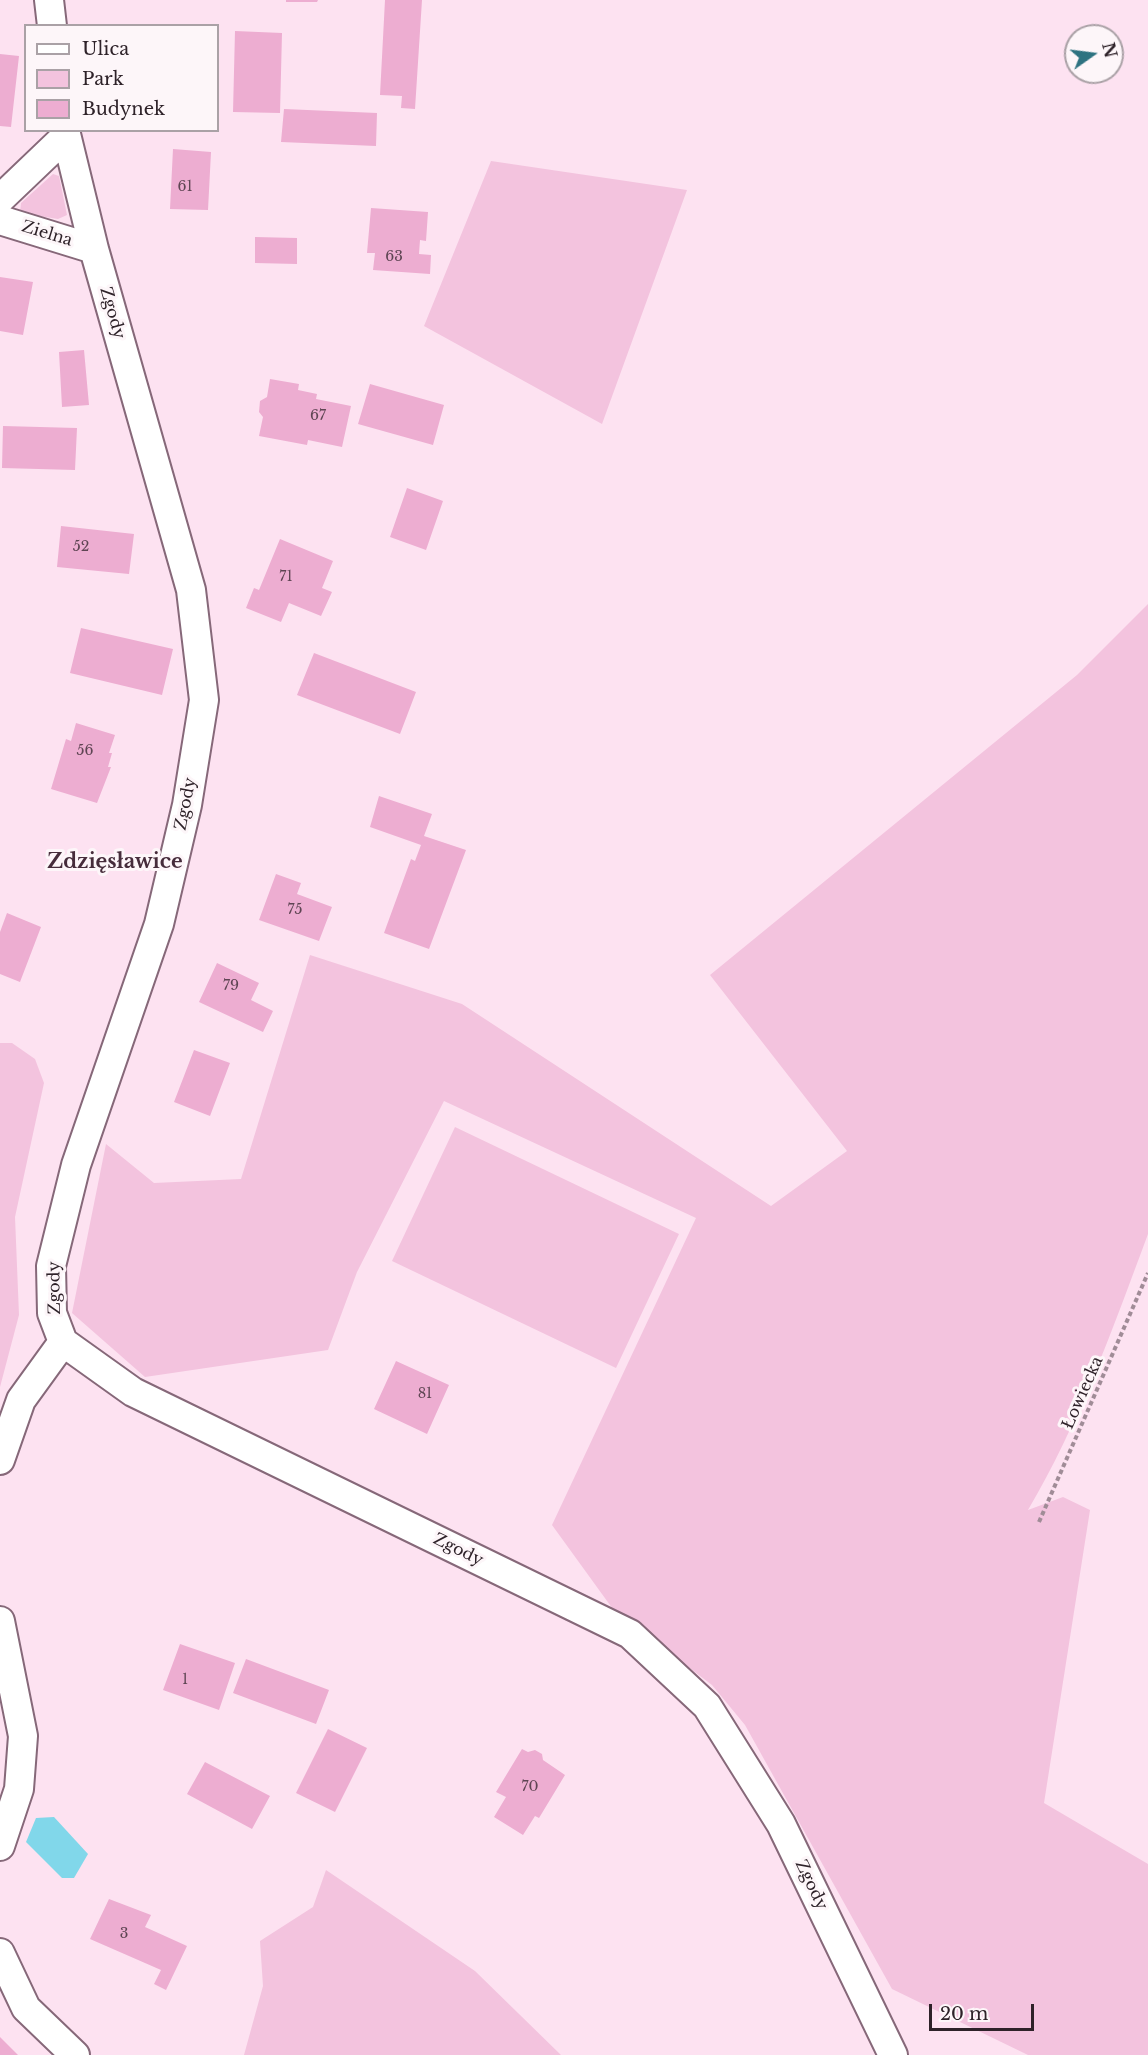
<!DOCTYPE html>
<html>
<head>
<meta charset="utf-8">
<style>
	body { margin:0 }
	#map { position:relative; width:1148px; height:2055px; overflow:hidden; background:#fde2f1; font-family:"Libre Baskerville",serif }
	canvas { display:block }
	.legend { position:absolute; left:24px; top:24px; width:195px; height:108px; box-sizing:border-box; background:#fdf6f9; border:2px solid #aaa1a6; margin:0; padding:8px 10px; list-style:none; font-size:18px; color:#2e2229 }
	.legend li { display:flex; align-items:center; gap:12px; height:30px }
	.legend b { width:30px; border:2px solid #aaa1a6 }
	.north { position:absolute; left:1064px; top:24px; width:60px; height:60px; box-sizing:border-box; background:#fdf6f9; border:2px solid #aaa1a6; border-radius:50%; rotate:76deg; font-size:16px; font-weight:700; line-height:24px; text-align:center; color:#2e2229 }
	.north::after { content:''; display:block; margin:auto; width:21px; height:27px; background:#2e7381; clip-path:polygon(50% 0,100% 100%,50% 72%,0 100%) }
	.scale { position:absolute; left:929px; top:2004px; width:105px; height:27px; box-sizing:border-box; border:3px solid #2e2229; border-top:0; padding-left:8px; font-size:18px; line-height:21px; white-space:nowrap; color:#2e2229; -webkit-text-stroke:4px #fdf6f9; paint-order:stroke }
</style>
</head>
<body>
<div id="map">
<canvas width="1148" height="2055"></canvas>
<ul class="legend">
<li><b style="height:8px;background:#fff"></b>Ulica</li>
<li><b style="height:16px;background:#f3c3de"></b>Park</li>
<li><b style="height:16px;background:#edadd1"></b>Budynek</li>
</ul>
<div class="north">N</div>
<div class="scale">20 m</div>
</div>
<script>
const ctx = document.querySelector('canvas').getContext('2d');
ctx.lineJoin = 'round';
function paint(path, color) { ctx.fillStyle = color; ctx.fill(path, 'evenodd'); }
function strokePath(path, color, width, dash) { ctx.strokeStyle = color; ctx.lineWidth = width; ctx.lineCap = dash ? 'butt' : 'round'; ctx.setLineDash(dash || []); ctx.stroke(path); }
function drawText(font, color, halo, rows, align = 'center') {
  ctx.font = font + ' "Libre Baskerville",serif'; ctx.lineWidth = 6; ctx.setLineDash([]); ctx.textBaseline = 'middle'; ctx.strokeStyle = halo; ctx.fillStyle = color; for (const [text, x, y, turn = 0] of rows) {
    ctx.save(); ctx.translate(x, y); ctx.rotate((+turn || 0) * Math.PI / 180); ctx.textAlign = isNaN(turn) ? turn : align; if (halo) ctx.strokeText(text, 0, 0); ctx.fillText(text, 0, 0); ctx.restore();
  }
}
const green = new Path2D(`
	M491 161 687 190 602 424 424 326Z
	M53 174 59 176 67 215 58 219 20 213 21 203Z
	M1148 604V1234C1113 1328 1079 1424 1028 1510L1063 1497 1090 1510 1044 1803 1148 1864V2055H1028L892 1989 745 1725 712 1685 615 1612 552 1525 696 1218 444 1101 357 1272 328 1350 145 1377 72 1313 106 1144 154 1183 241 1179 310 955 462 1004 771 1206 847 1151 710 975 1077 675Z
	M0 1043H12L35 1059 44 1083 15 1217 19 1315 0 1387Z
	M455 1127 679 1234 616 1368 392 1261Z
	M326 1870 475 1971 561 2055H244L263 1986 260 1941 313 1907Z`);
const water = new Path2D(`
	M54 1817 88 1854 74 1878H62L26 1842 36 1818Z`);
const building = new Path2D(`
	M286 0H318L317 2H286Z
	M385 0H422L415 109 401 108 402 96 380 95Z
	M235 31 282 33 280 113 233 112Z
	M0 54 19 56 11 127 0 126Z
	M284 109 377 113 376 146 281 142Z
	M173 149 211 152 208 210 170 209Z
	M371 208 428 212 426 241 420 240 419 254 431 255 430 274 373 270 375 253H367Z
	M255 237 297 238V264L255 263Z
	M0 277 33 282 23 335 0 331Z
	M84 350 89 405 62 407 59 352Z
	M270 379 299 384 298 390 317 394 316 399 351 406 342 447 308 440 307 445 259 436 263 417 259 412 260 401 267 397Z
	M370 384 444 405 433 445 358 424Z
	M3 426 77 428 75 470 2 468Z
	M407 488 443 501 426 550 390 537Z
	M61 526 134 534 129 574 57 567Z
	M280 539 333 561 322 588 332 592 321 616 289 603 281 622 246 608 254 588 259 590Z
	M81 628 173 649 162 695 70 673Z
	M314 653 416 692 400 734 297 695Z
	M76 723 115 735 109 753H112L108 767H111L97 803 51 789 66 739 71 741Z
	M379 796 432 814 424 836 466 850 429 949 384 933 411 859 415 861 421 845 370 827Z
	M276 874 301 883 297 894 332 907 319 941 259 920Z
	M7 913 41 927 20 982 0 974V932Z
	M217 963 259 983 251 1000 273 1011 263 1032 199 1002Z
	M194 1050 230 1063 210 1116 174 1102Z
	M396 1361 449 1385 427 1434 374 1409Z
	M180 1644 235 1663 219 1710 163 1690Z
	M246 1659 329 1690 316 1724 233 1693Z
	M328 1729 367 1748 335 1812 296 1793Z
	M522 1749 528 1752 535 1750 542 1754 543 1760 565 1775 539 1818 535 1816 523 1835 494 1817 506 1797 496 1792Z
	M205 1762 270 1796 252 1829 187 1794Z
	M109 1899 151 1915 145 1927 187 1946 166 1990 154 1984 161 1970 90 1939Z
	M0 2037 18 2055H0Z`);
const path = new Path2D(`
	M1039 1522 1148 1273`);
const minor = new Path2D(`
	M49 0 52 26
	M65 130 94 249 191 590 204 700 187 805 159 924 76 1165 51 1266 52 1313 63 1342 133 1392 630 1634 707 1706 781 1824 893 2055
	M0 199 65 137
	M0 220 94 249
	M0 1460 21 1400 63 1342
	M0 1621 23 1736 19 1789 0 1846
	M0 1953 26 2008 75 2055`);
const numberNames = [
	["61",185,187],
	["63",394,257],
	["67",318,416],
	["52",81,547],
	["71",286,577],
	["56",85,751],
	["75",295,910],
	["79",231,986],
	["81",425,1394],
	["1",185,1680],
	["70",530,1787],
	["3",124,1934]
];
const streetNames = [
	["Zielna",47,234,17],
	["Zgody",112,313,74],
	["Zgody",186,804,-79],
	["Zgody",55,1288,-91],
	["Łowiecka",1083,1393,-66],
	["Zgody",458,1550,26],
	["Zgody",811,1885,64]
];
const quarterNames = [
	["Zdzięsławice",115,862]
];
paint(green, '#f3c3de');
paint(water, '#81d7ea');
paint(building, '#edadd1');
strokePath(minor, '#866879', 32);
strokePath(path, '#a08c97', 4, [4.5, 3]);
strokePath(minor, '#fff', 28);
drawText('14px', '#5e4553', null, numberNames);
drawText('16px', '#2e2229', '#fdf6f9', streetNames);
drawText('bold 20px', '#462c3b', '#fdf6f9', quarterNames);
</script>
</body>
</html>
